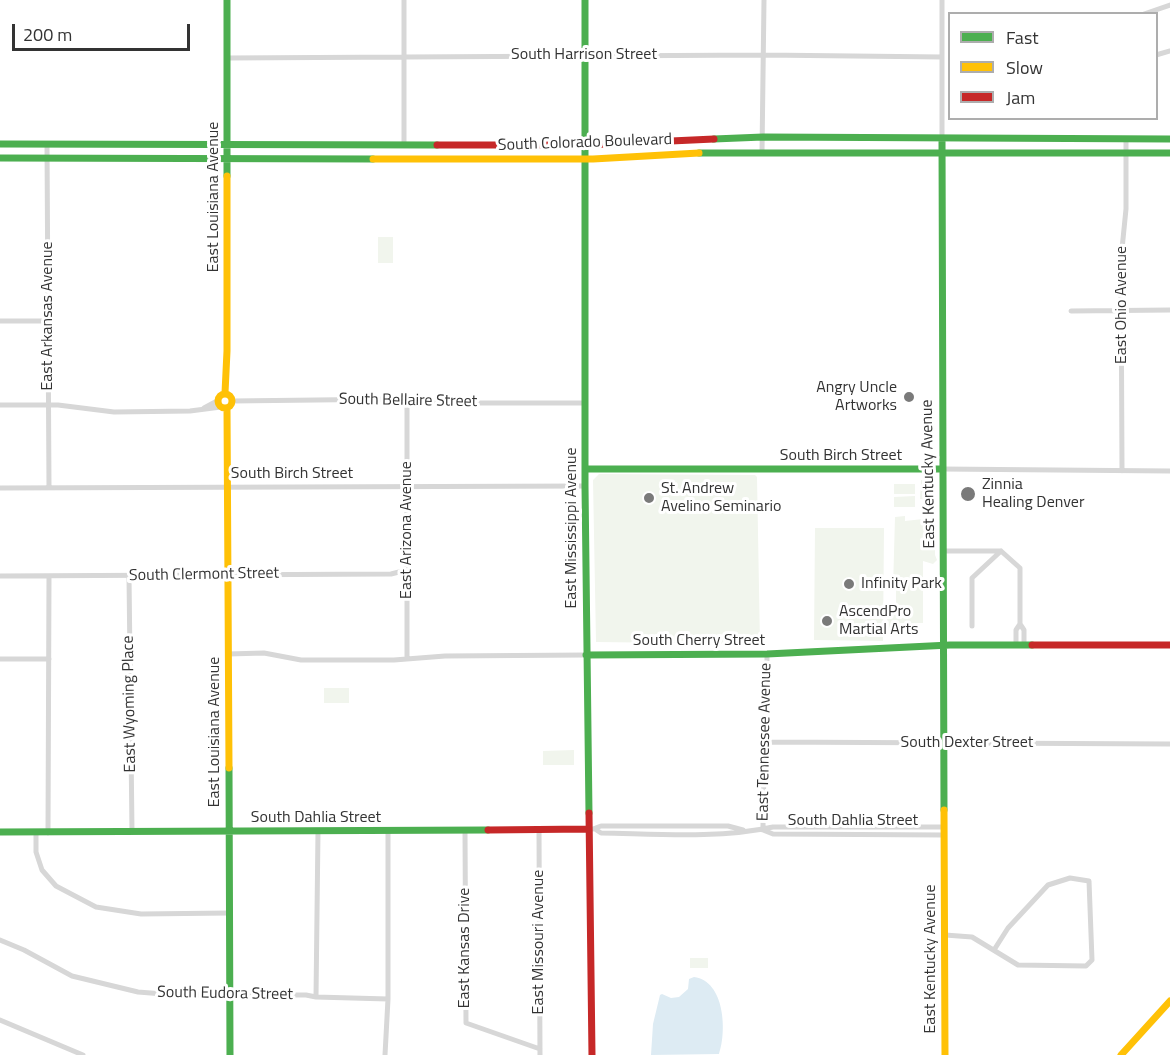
<!DOCTYPE html>
<html>
<head>
<meta charset="utf-8">
<style>
	body { margin:0 }
	#map { position:relative; width:1170px; height:1055px; overflow:hidden; background:#fff; font-family:"Titillium Web",sans-serif }
	canvas { display:block }
	.legend { position:absolute; left:948px; top:12px; width:210px; height:108px; box-sizing:border-box; background:#fff; border:2px solid #adadad; margin:0; padding:8px 10px; list-style:none; font-size:18px; color:#333 }
	.legend li { display:flex; align-items:center; gap:12px; height:30px }
	.legend b { width:30px; border:2px solid #adadad }
	.scale { position:absolute; left:12px; top:24px; width:178px; height:27px; box-sizing:border-box; border:3px solid #333; border-top:0; padding-left:8px; font-size:18px; line-height:21px; white-space:nowrap; color:#333; -webkit-text-stroke:4px #fff; paint-order:stroke }
</style>
</head>
<body>
<div id="map">
<canvas width="1170" height="1055"></canvas>
<ul class="legend">
<li><b style="height:8px;background:#4caf50"></b>Fast</li>
<li><b style="height:8px;background:#ffc107"></b>Slow</li>
<li><b style="height:8px;background:#c62828"></b>Jam</li>
</ul>
<div class="scale">200 m</div>
</div>
<script>
const ctx = document.querySelector('canvas').getContext('2d');
ctx.lineJoin = 'round';
function paint(path, color) { ctx.fillStyle = color; ctx.fill(path, 'evenodd'); }
function strokePath(path, color, width, dash) { ctx.strokeStyle = color; ctx.lineWidth = width; ctx.lineCap = dash ? 'butt' : 'round'; ctx.setLineDash(dash || []); ctx.stroke(path); }
function drawText(font, color, halo, rows, align = 'center') {
  ctx.font = font + ' "Titillium Web",sans-serif'; ctx.lineWidth = 6; ctx.setLineDash([]); ctx.textBaseline = 'middle'; ctx.strokeStyle = halo; ctx.fillStyle = color; for (const [text, x, y, turn = 0] of rows) {
    ctx.save(); ctx.translate(x, y); ctx.rotate((+turn || 0) * Math.PI / 180); ctx.textAlign = isNaN(turn) ? turn : align; if (halo) ctx.strokeText(text, 0, 0); ctx.fillText(text, 0, 0); ctx.restore();
  }
}
const green = new Path2D(`
	M378 237H393V263H378Z
	M599 474 755 475 757 477 760 644 596 642 593 480Z
	M921 480H932V499H920Z
	M894 484H915V494H894Z
	M915 496V507H894V497Z
	M905 516V521L932 518V521H935V555L937 560 933 564 923 561V623H917V631H887V612L894 611V605L896 604V590L893 589 895 517Z
	M815 528H884L883 641 814 640Z
	M324 688H349V703H324Z
	M574 750V765H543V751Z
	M690 958H708V968H690Z`);
const water = new Path2D(`
	M694 977C725 981 727 1032 719 1054L651 1055 653 1024 660 995 662 994 671 998 679 997 688 989 689 979Z`);
const street = new Path2D(`
	M942 0V139
	M1144 14 1170 5
	M1156 55 1170 51
	M227 58 764 55 942 57
	M47 145 49 488
	M404 145V0
	M762 152 764 0
	M1071 311 1170 310
	M0 321H48
	M407 400V659
	M232 401 401 399 418 403H585
	M0 405H58L114 412 190 411 221 407
	M204 408 217 401
	M942 469 1170 471
	M1122 471 1121 259 1126 209V139
	M0 488 585 486
	M943 551H1001L1020 568V624L1024 630V645
	M0 576 391 574 407 570
	M129 576 132 832
	M972 626V578L1001 551
	M1016 645V630L1020 624
	M228 654 264 653 301 660H394L445 656 586 655
	M0 659H49
	M765 742 1170 744
	M593 829 601 826H728L743 830
	M595 829 601 833C657 834 718 839 773 827H944
	M539 830 540 1055
	M763 830 773 834 944 835
	M763 830C763 771 767 713 767 654
	M465 831 466 1023 540 1049
	M36 833V852L42 870 56 886 96 907 141 914 229 913
	M48 833 49 576
	M945 935 972 937 1018 965 1086 966 1092 960 1089 881 1070 878 1048 885 1008 928 994 950
	M0 940 24 950 72 976 138 992 176 995H306L316 997 388 999
	M316 997 318 831
	M0 1020 83 1055
	M385 1055 388 999V831`);
const fast = new Path2D(`
	M227 0V176
	M585 0V486L589 813
	M714 139 763 137 1170 139
	M942 139 944 810
	M0 144 437 145
	M699 153H1170
	M0 158 373 159
	M585 469H942
	M586 655 767 654 950 645H1032
	M229 768 230 1055
	M0 832 488 830`);
const slow = new Path2D(`
	M373 159H593L699 153
	M225 393 227 351V176
	M218 401a7 7 0 1 1 14 0a7 7 0 1 1-14 0Z
	M227 408 229 768
	M944 810 945 1055
	M1121 1055 1170 1001`);
const jam = new Path2D(`
	M437 145H585L714 139
	M1032 645H1170
	M589 813 592 1055
	M488 830 588 829`);
const markers = [
	[909,397,6,"#7a7a7a"],
	[968,494,8,"#7a7a7a"],
	[649,498,6,"#7a7a7a"],
	[849,584,6,"#7a7a7a"],
	[827,621,6,"#7a7a7a"]
];
const streetNames = [
	["South Harrison Street",584,55],
	["South Colorado Boulevard",585,143,-2],
	["East Louisiana Avenue",214,197,-90],
	["East Ohio Avenue",1122,305,-90],
	["East Arkansas Avenue",48,316,-90],
	["South Bellaire Street",408,401,1],
	["South Birch Street",841,456],
	["South Birch Street",292,474],
	["East Kentucky Avenue",929,474,-91],
	["East Mississippi Avenue",572,528,-90],
	["East Arizona Avenue",407,530,-90],
	["South Clermont Street",204,575,-1],
	["South Cherry Street",699,641],
	["East Wyoming Place",130,704,-91],
	["East Louisiana Avenue",215,732,-90],
	["East Tennessee Avenue",765,742,-89],
	["South Dexter Street",967,743],
	["South Dahlia Street",316,818],
	["South Dahlia Street",853,821],
	["East Missouri Avenue",539,942,-90],
	["East Kansas Drive",465,948,-90],
	["East Kentucky Avenue",931,959,-90],
	["South Eudora Street",225,994,1]
];
const poiNames = [
	["Angry Uncle",897,388,"right"],
	["Artworks",897,406,"right"],
	["Zinnia",982,485],
	["Healing Denver",982,503],
	["St. Andrew",661,489],
	["Avelino Seminario",661,507],
	["Infinity Park",861,584],
	["AscendPro",839,612],
	["Martial Arts",839,630]
];
paint(green, '#f1f5ed');
paint(water, '#ddebf3');
strokePath(street, '#d7d7d7', 5);
strokePath(fast, '#4caf50', 7);
strokePath(slow, '#ffc107', 7);
strokePath(jam, '#c62828', 7);
for (const [x, y, r, color] of markers) { const dot = new Path2D(); dot.arc(x, y, r, 0, 2 * Math.PI); ctx.fillStyle = color; ctx.fill(dot); strokePath(dot, '#fff', 2); }
drawText('16px', '#333', '#fff', streetNames);
drawText('16px', '#333', '#fff', poiNames, 'left');
</script>
</body>
</html>
